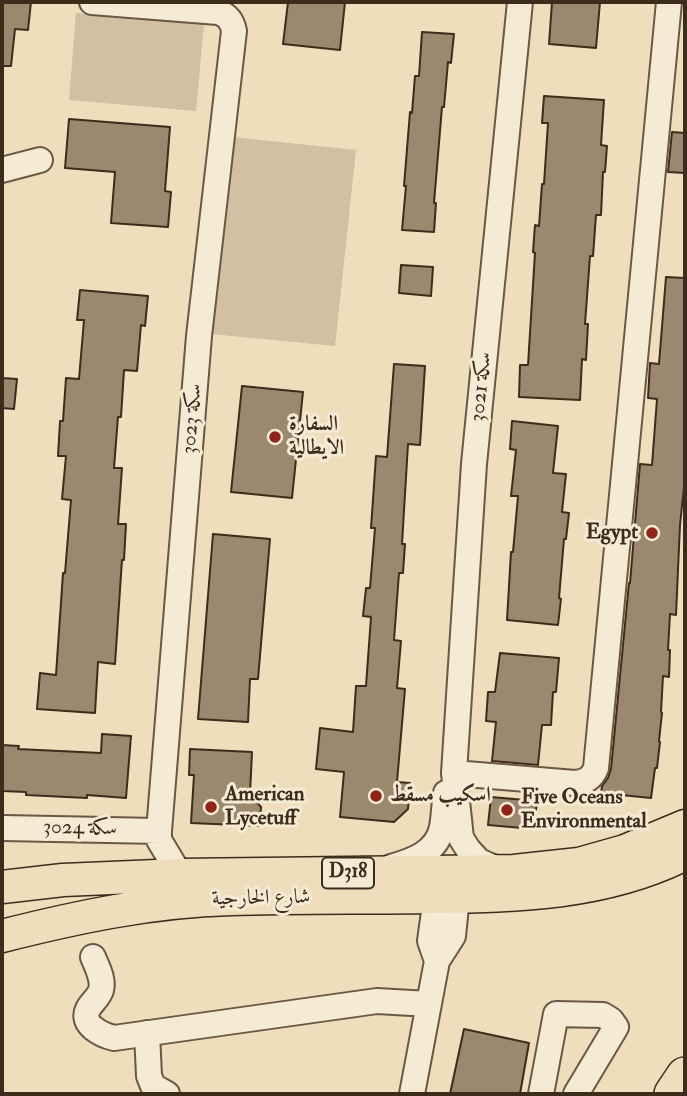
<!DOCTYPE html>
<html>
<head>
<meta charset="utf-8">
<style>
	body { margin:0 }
	#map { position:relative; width:687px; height:1096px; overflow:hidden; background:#efdebc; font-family:"IM FELL Double Pica",serif }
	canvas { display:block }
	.frame { position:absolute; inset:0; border:4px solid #3d2b1c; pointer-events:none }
</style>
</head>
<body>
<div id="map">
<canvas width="687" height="1096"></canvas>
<div class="frame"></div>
</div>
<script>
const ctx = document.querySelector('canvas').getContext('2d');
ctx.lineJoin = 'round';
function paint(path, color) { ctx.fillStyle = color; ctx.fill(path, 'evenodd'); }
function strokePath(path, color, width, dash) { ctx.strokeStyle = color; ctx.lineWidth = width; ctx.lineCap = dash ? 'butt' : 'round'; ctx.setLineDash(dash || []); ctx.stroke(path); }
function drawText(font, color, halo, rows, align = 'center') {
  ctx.font = font + ' "IM FELL Double Pica",Amiri,serif'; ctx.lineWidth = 6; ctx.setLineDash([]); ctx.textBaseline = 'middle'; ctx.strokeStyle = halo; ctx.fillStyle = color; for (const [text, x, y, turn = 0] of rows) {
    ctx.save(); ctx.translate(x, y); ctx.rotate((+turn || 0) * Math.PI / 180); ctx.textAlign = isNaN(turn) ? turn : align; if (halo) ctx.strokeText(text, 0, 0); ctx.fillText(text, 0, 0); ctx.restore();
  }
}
const green = new Path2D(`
	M76 13 204 24 196 111 69 100Z
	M232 137 356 150 335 346 211 334Z`);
const building = new Path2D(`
	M2 2H31L28 30 15 29 11 66H2Z
	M288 2H345L340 50 283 44Z
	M552 2H600L596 48 549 44Z
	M422 32 454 34 451 63 448 62 444 107H442L434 203H436L434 232 402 230 406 186H404L410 112 412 113 415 76H419Z
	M544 96 604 100 601 145 607 146 605 172H603L601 215H596L593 256H590L585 324H588L586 360 582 359 580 400 519 397 520 365H528L535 253 533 252 535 225 539 226 542 184H544L548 123H542Z
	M69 119 170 127 165 191 171 192 168 227 111 223 115 172 65 168Z
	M672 132 685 133V173L668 172Z
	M401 265 433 267 431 296 399 293Z
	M666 277 685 278V477L680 525 676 615 670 614 668 650H670L669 677 663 676 661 712 662 713 659 741 660 742 657 768H655L651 798 601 793 602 786 608 778 611 769 629 583H630L640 464 652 465 657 399 648 398 650 363 659 364Z
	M80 290 148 296 145 326 141 325 137 371 124 370 121 417H118L114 468H122L118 524H126L124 560H122L115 664 98 662 95 713 37 709 40 673 56 675 63 573H65L71 500 62 499 66 456H58L60 421H63L66 378 79 379 84 320H77Z
	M394 364 425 366 420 445 408 444 402 544H405L403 573H399L394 640 401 641 397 688 405 689 397 782 410 783 408 809 394 822 340 817 344 772 316 769 320 728 353 732 356 686H366L371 617 363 616 366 588H370L375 528H371L376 456 387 457Z
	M2 378 17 379 14 409 2 408Z
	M242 386 303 392 292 498 231 492Z
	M512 421 558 426 553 473 566 474 562 512 569 513 566 539H564L559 598 561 599 558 625 507 620 511 552H513L518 496H511L516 450 510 449Z
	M213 534 270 539 258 679H250L248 722 198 719Z
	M500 653 559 658 556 692H553L551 725H542L538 765 492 761 496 722 486 721 488 692H495Z
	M102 734 131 736 126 798 87 795V798L26 795V792L2 791V745L19 746 18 749 101 753Z
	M190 749 252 752 250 794 261 807 260 826 191 823 194 775H189Z
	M491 797 537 801 534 829 488 825Z
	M464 1029 529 1043 520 1094H450Z`);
const minor = new Path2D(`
	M92 2 218 12C228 15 232 21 234 31L199 336 159 831V840L180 875
	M2 170 40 160
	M454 773 575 783C586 782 592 778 596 768L669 2
	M2 828 159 831
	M391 867C412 861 437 853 442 827 444 816 444 805 446 793
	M502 871 479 861 468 849 461 838 454 773 474 464 520 2
	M436 897 430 941 437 961
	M93 957C97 967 104 979 101 990 99 997 92 1002 88 1009 80 1025 102 1035 114 1038L377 1001 429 1004
	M147 1033 149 1076 153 1086 167 1094
	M412 1094 437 961 453 936 457 897
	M541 1094 556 1014 603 1015 611 1020 616 1027 576 1094`);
const major = new Path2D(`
	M2 887 63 880 180 875 514 871 579 864 625 851 685 826
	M2 936C77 917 153 901 231 899 298 897 365 898 432 897 519 896 606 894 685 854`);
const highway = new Path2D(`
	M673 1094 685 1076`);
const markers = [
	[275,437,7,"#8f2418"],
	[652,533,7,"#8f2418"],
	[376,796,7,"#8f2418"],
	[211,807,7,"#8f2418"],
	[507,810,7,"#8f2418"]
];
const shields = [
	[348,873,52]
];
const shieldNames = [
	["D318",348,873]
];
const streetNames = [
	["سكة 3021",482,387,-84],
	["سكة 3023",193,419,-85],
	["سكة 3024",80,829,1],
	["شارع الخارجية",261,899,-1]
];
const poiNames = [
	["السفارة",289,425],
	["الايطالية",289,449],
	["Egypt",638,533,"right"],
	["American",225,795],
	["Lycetuff",225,819],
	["اسكيب مسقط",390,796],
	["Five Oceans",521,798],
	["Environmental",521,822]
];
paint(green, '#d1c0a1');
paint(building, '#9a886f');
strokePath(building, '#3d2b1c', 2);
strokePath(minor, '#6a5844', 28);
strokePath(major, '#3d2b1c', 35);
strokePath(highway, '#3d2b1c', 40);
strokePath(minor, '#f5ead3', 24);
strokePath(major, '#efdebc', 32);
strokePath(highway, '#efdebc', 37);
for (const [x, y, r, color] of markers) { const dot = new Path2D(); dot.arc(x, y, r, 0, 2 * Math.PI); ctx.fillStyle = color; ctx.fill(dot); strokePath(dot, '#f5ead3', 2.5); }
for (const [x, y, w] of shields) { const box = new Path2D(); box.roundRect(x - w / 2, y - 15.5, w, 31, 5); ctx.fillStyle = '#f5ead3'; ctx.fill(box); strokePath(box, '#3d2b1c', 2); }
drawText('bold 19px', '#3d2b1c', null, shieldNames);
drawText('21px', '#3d2b1c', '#f5ead3', streetNames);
drawText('bold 21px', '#3d2b1c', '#f5ead3', poiNames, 'left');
</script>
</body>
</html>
